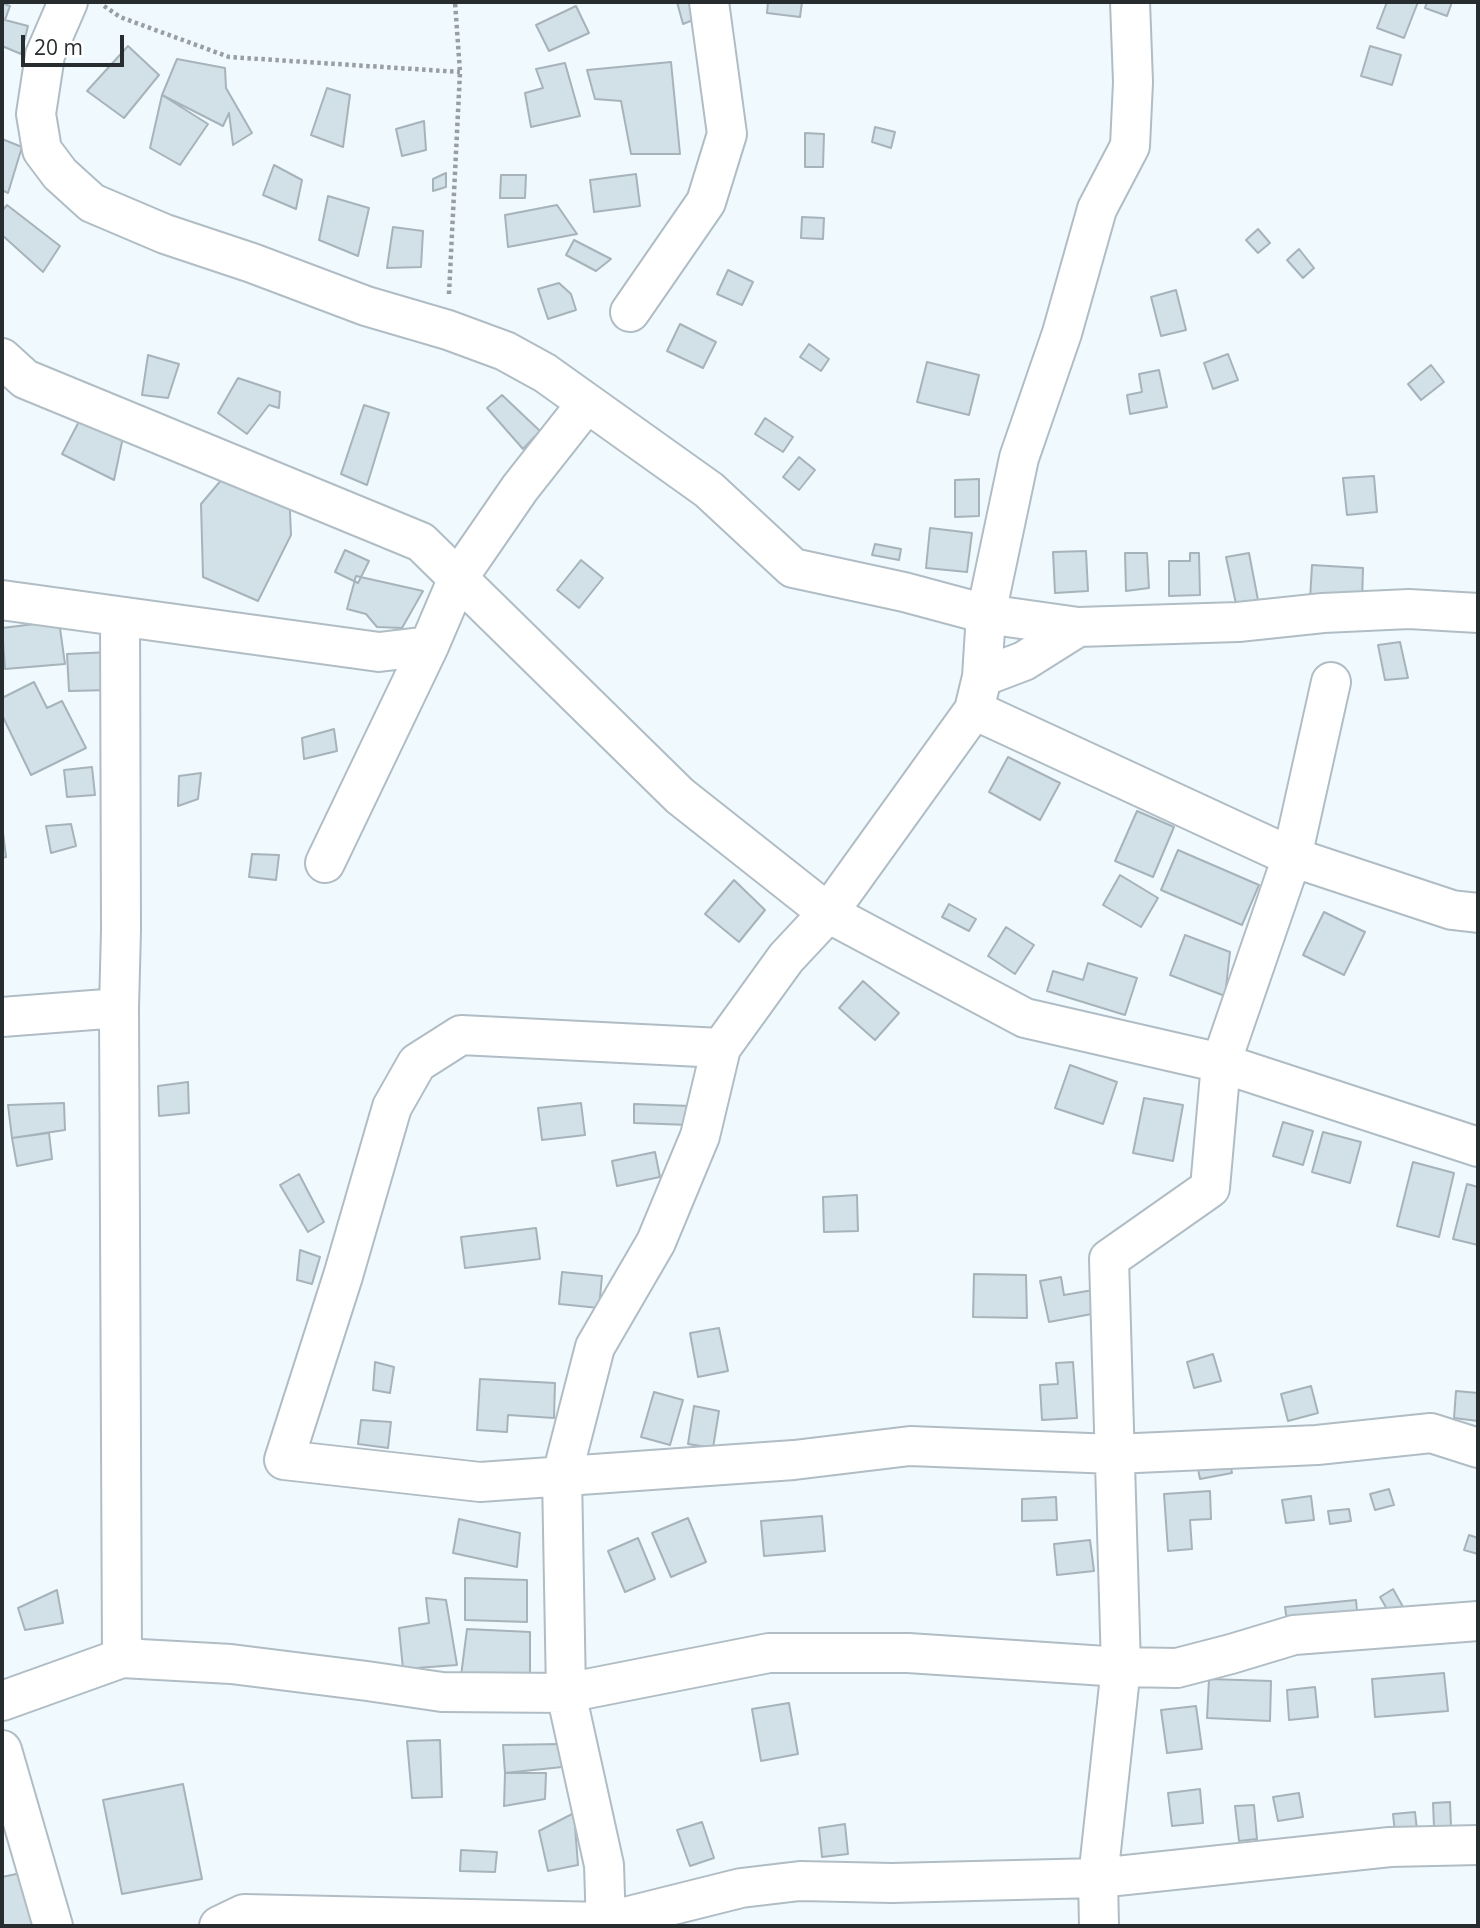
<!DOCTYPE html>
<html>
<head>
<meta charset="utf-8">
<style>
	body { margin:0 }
	#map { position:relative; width:1480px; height:1928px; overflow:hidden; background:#f0f9fe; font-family:"Open Sans",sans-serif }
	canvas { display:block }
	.frame { position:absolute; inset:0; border:4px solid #272d2f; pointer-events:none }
	.scale { position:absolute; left:21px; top:35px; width:103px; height:32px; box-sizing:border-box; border:4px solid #272d2f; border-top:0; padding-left:9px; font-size:21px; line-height:24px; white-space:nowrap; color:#272d2f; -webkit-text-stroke:5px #fff; paint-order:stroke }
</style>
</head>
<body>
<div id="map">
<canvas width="1480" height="1928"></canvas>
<div class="frame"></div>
<div class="scale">20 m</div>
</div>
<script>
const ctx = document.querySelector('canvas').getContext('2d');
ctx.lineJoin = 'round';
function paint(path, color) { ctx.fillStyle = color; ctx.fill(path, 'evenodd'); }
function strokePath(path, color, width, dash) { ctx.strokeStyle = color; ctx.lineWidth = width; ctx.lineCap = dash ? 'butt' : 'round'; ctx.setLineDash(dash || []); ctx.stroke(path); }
const building = new Path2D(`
	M677 2H695L698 18 683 24Z
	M768 2H802L800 17 767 13Z
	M1387 2H1418L1404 38 1377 28Z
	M1427 2H1452L1447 16 1425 8Z
	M2 3 10 6 5 20 28 26 21 54 2 46Z
	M576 6 589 33 549 51 536 25Z
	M128 46 159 75 124 118 87 91Z
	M1370 46 1401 55 1392 85 1361 76Z
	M177 59 225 68 226 88 252 133 233 145 229 113 223 126 162 95Z
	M671 62 680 154H631L621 101 595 99 587 70Z
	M565 63 580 116 531 127 525 93 543 88 536 69Z
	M327 88 350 95 343 147 311 135Z
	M162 95 208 124 180 165 150 148Z
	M424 121 426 150 402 156 396 129Z
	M875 127 895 132 891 148 872 142Z
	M805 133 824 134 823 167H805Z
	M2 139 22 147 8 193 2 190Z
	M274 165 302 180 296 209 263 195Z
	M446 173V187L433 191V179Z
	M636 174 640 206 594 212 590 180Z
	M501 175H526L525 198H500Z
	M328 196 369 208 358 256 319 240Z
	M7 205 60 246 43 272 2 235V211Z
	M557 205 577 234 508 247 505 215Z
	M802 217 824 218 823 239 801 238Z
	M393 227 423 231 421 267 387 268Z
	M1258 229 1270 243 1258 253 1246 240Z
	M574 240 611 259 596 271 566 255Z
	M1299 249 1314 268 1303 278 1287 260Z
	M728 270 753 282 742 305 717 294Z
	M559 283 571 294 576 310 548 319 538 289Z
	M1176 290 1186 330 1161 336 1151 297Z
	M680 324 716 342 703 368 667 351Z
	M809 344 829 359 821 371 800 357Z
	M1228 354 1238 380 1213 389 1204 363Z
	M148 355 179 364 168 398 142 395Z
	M927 362 979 375 969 415 917 402Z
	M1431 365 1444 382 1421 400 1408 384Z
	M1159 370 1167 407 1130 414 1127 395 1142 392 1139 374Z
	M238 378 280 392 279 408 269 405 247 434 218 413Z
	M502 395 540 431 523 449 487 408Z
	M364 405 389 413 367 485 341 474Z
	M85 410 123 437 114 480 62 454Z
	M765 418 793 437 783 452 755 434Z
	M799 457 815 470 799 490 783 477Z
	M1374 476 1377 512 1347 515 1343 478Z
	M223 478 289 490 291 535 258 601 203 577 201 504Z
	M979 479V516L955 517V480Z
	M930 528 972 533 967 572 926 568Z
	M875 544 901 549 899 560 872 555Z
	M345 550 369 561 358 583 335 572Z
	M1086 551 1088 591 1055 593 1053 552Z
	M1125 553H1147L1149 588 1126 591Z
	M1190 553H1199L1200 595 1169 596V561H1190Z
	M1249 553 1258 600 1236 604 1226 557Z
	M581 560 603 578 579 608 557 590Z
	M1312 565 1363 568 1362 601 1310 600Z
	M356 576 423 591 402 628 377 627 366 614 347 609Z
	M59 621 65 664 5 669 2 628Z
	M1400 642 1408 678 1385 680 1378 645Z
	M110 652 111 690 69 691 67 654Z
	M34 682 47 708 62 701 86 748 31 775 2 715V698Z
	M334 729 337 751 304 759 302 738Z
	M1008 757 1060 783 1040 820 989 792Z
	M92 767 95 795 67 797 64 770Z
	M201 773 198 799 178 806 179 776Z
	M1137 811 1174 827 1153 877 1115 861Z
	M2 824 6 857 2 858Z
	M71 824 76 846 51 853 46 826Z
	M1178 850 1259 885 1242 925 1161 890Z
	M252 854 279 855 276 880 249 877Z
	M1120 875 1158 898 1141 927 1103 905Z
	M734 880 765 910 739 942 705 914Z
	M949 904 976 919 969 931 942 917Z
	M1324 912 1365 932 1344 975 1303 955Z
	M1006 927 1034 945 1015 974 988 956Z
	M1185 935 1230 952 1225 996 1170 975Z
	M1088 963 1137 978 1125 1015 1047 991 1053 971 1083 980Z
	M863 981 899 1013 875 1040 839 1008Z
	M1070 1065 1117 1082 1103 1124 1055 1108Z
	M188 1082 189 1113 159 1116 158 1086Z
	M1144 1098 1183 1105 1173 1161 1133 1153Z
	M64 1103 65 1130 12 1138 8 1105Z
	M581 1103 585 1135 542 1140 538 1108Z
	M634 1104 691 1106 690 1125 634 1123Z
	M1283 1122 1313 1131 1303 1165 1273 1156Z
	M1323 1132 1361 1142 1350 1183 1312 1172Z
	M49 1133 52 1159 17 1166 12 1138Z
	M655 1152 660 1177 617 1186 612 1161Z
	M1413 1162 1454 1173 1439 1237 1397 1226Z
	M299 1174 324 1222 308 1232 280 1185Z
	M1467 1184 1478 1187V1245L1453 1239Z
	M857 1195 858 1231 824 1232 823 1197Z
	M536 1228 540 1259 465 1268 461 1237Z
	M300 1250 320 1257 312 1284 297 1280Z
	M562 1272 602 1276 599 1308 559 1304Z
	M974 1274 1026 1275 1027 1318 973 1317Z
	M1061 1277 1064 1295 1093 1290 1097 1313 1049 1322 1040 1281Z
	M719 1328 728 1371 698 1377 690 1333Z
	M1213 1354 1221 1381 1194 1388 1187 1362Z
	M375 1362 394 1367 390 1393 373 1390Z
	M1073 1362 1077 1418 1042 1420 1040 1385 1058 1384 1056 1363Z
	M480 1379 555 1383 554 1418 508 1415 507 1432 477 1430Z
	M1311 1386 1318 1413 1288 1421 1281 1394Z
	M1456 1391 1478 1393V1421L1454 1418Z
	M654 1392 683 1400 670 1445 641 1437Z
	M694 1406 719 1411 713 1448 688 1444Z
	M361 1420 391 1422 388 1448 358 1444Z
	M1229 1457 1232 1473 1200 1479 1197 1464Z
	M1389 1489 1394 1505 1375 1510 1370 1494Z
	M1210 1491 1211 1519 1190 1520 1192 1549 1168 1551 1164 1494Z
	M1311 1496 1314 1520 1286 1523 1282 1500Z
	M1056 1497 1057 1520 1022 1521V1499Z
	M1349 1509 1351 1521 1330 1524 1328 1511Z
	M822 1516 825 1551 764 1556 761 1521Z
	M688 1518 706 1562 671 1577 652 1533Z
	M459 1519 520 1533 517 1567 453 1553Z
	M1469 1535 1478 1538V1554L1464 1550Z
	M638 1538 655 1579 625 1592 608 1551Z
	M1090 1540 1094 1571 1057 1575 1054 1544Z
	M465 1578 527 1580V1622L465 1620Z
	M1393 1589 1407 1614 1394 1621 1380 1597Z
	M57 1590 63 1623 25 1630 18 1608Z
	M426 1598 446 1600 457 1665 403 1669 399 1628 429 1623Z
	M1356 1600 1358 1622 1288 1628 1285 1607Z
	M467 1629 530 1632V1678L461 1676Z
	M1444 1673 1448 1711 1375 1717 1372 1679Z
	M1209 1679 1271 1681 1270 1721 1207 1718Z
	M1315 1687 1318 1717 1289 1720 1287 1690Z
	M789 1703 798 1754 761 1761 752 1709Z
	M1196 1706 1202 1749 1167 1753 1161 1710Z
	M440 1740 442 1797 412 1798 407 1741Z
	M559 1744 562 1767 505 1773 503 1745Z
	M505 1773H546L545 1799 504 1806Z
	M183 1784 202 1879 122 1894 103 1800Z
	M1200 1789 1203 1823 1172 1826 1168 1793Z
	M1299 1793 1303 1817 1278 1821 1273 1797Z
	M1450 1802 1451 1826 1434 1827 1433 1803Z
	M1254 1805 1257 1839 1239 1841 1235 1806Z
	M1415 1812 1417 1830 1395 1833 1393 1814Z
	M574 1813 578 1865 548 1871 539 1831Z
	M702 1822 714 1858 690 1866 677 1830Z
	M845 1824 848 1854 822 1857 819 1828Z
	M461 1850 497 1852 495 1872 460 1871Z
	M26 1872 39 1926H2V1877Z`);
const path = new Path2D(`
	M104 6 120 17 229 57 460 72
	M449 294 460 72 455 2`);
const minor = new Path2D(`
	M68 2 45 55 36 114 42 150 60 174 92 203 165 234 252 263 366 306 448 330 505 351 545 373 709 490 793 568 904 592 986 614 1078 627
	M630 312 706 202 727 134 709 2
	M2 358 25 379 421 542 680 796 828 913 1025 1018 1221 1063 1478 1147
	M2 600 379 652 429 646
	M120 618 121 930 119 1008 122 1658
	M982 677 1024 661 1078 627 1238 622 1323 613 1409 609 1478 613
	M974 710 1292 857 1452 910 1478 913
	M325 863 429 646 458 578 520 488 587 403
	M2 1017 119 1008
	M721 1048 461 1035 417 1063 392 1107 343 1276 284 1460 480 1482 794 1460 910 1446 1114 1454 1317 1445 1431 1433 1478 1448
	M2 1701 122 1658 231 1664 367 1681 442 1692 566 1693 769 1653H908L1121 1667 1177 1668 1231 1654 1294 1635 1478 1621
	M2 1750 53 1926
	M219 1926 244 1914 605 1922 741 1888 800 1881 892 1883 1098 1878 1390 1847 1478 1845
	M606 1926 604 1865 566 1693 562 1475 595 1347 656 1242 700 1136 721 1048 786 958 828 913 974 710 982 677 986 614 1019 458 1062 333 1097 209 1130 146 1133 82 1130 2
	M1099 1926 1098 1878 1121 1667 1109 1259 1210 1188 1221 1063 1292 857 1331 682`);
paint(building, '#d2e0e7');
strokePath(building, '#a6b3ba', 2);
strokePath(minor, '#b0bdc5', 42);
strokePath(path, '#989fa3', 4.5, [3.5, 3.5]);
strokePath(minor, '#fff', 38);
</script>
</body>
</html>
